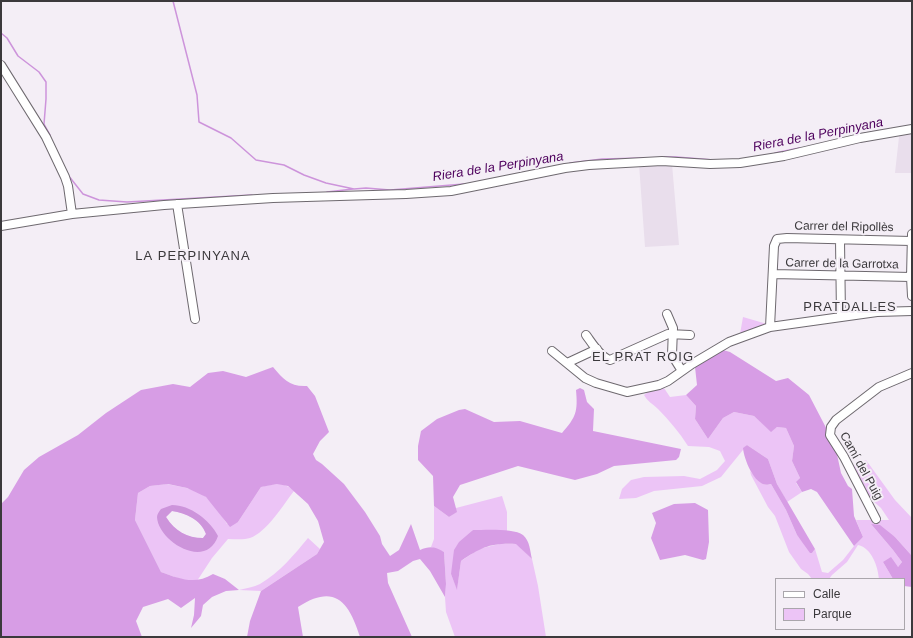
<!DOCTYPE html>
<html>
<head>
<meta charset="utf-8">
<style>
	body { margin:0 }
	#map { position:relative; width:913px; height:638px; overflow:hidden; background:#f4eef6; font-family:Arial,sans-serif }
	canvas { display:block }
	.frame { position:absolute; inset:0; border:2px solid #3b393c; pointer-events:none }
	.legend { position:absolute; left:775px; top:578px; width:130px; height:52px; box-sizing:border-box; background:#f4eef6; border:1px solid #aaa6ac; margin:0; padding:5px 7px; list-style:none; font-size:12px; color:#3b393c }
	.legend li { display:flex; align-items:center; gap:8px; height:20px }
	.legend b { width:20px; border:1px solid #aaa6ac }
</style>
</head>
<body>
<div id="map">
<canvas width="913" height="638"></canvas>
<div class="frame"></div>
<ul class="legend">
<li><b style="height:5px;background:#fff"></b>Calle</li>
<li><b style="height:11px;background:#ecc4f6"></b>Parque</li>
</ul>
</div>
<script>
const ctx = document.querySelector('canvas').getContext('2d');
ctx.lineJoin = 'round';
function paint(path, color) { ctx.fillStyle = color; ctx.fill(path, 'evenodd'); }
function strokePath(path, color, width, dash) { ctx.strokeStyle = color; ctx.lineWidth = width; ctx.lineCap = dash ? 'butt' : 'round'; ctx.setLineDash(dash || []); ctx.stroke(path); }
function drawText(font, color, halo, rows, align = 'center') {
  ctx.font = font + ' Arial,sans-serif'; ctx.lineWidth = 4; ctx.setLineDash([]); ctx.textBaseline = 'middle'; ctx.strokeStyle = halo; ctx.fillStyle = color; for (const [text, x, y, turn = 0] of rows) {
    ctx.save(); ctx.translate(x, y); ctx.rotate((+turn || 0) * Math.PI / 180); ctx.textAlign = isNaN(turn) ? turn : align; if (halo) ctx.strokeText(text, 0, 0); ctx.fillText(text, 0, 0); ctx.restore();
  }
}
const built = new Path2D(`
	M912 126V173H895L900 128Z
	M639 164H672L679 245 645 247Z`);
const green = new Path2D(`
	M743 317 767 324 740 334Z
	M664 388 670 397 686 395 696 406 695 419 708 439 723 418 734 412 754 416 771 431 777 427 786 428 794 446 792 461 800 478 796 483 802 492 787 502 777 484 768 459 747 445 721 477 702 486 654 491 636 498 619 499 622 489 631 480 644 477 684 476 700 479 717 470 725 461 720 451 709 447 688 446C679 432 669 420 658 409 653 404 647 401 644 395L648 392Z
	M866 460 895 500 912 518V556L895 537 871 524 893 550 902 562 898 567 883 562 893 579H879C878 567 872 548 858 545L847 562 832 575 829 579H812L808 574 801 569 789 552 775 516 768 507 751 475 750 471C756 477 762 488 771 484L786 510 797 535 812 553 815 549 822 572 828 573 843 560 854 546 863 537 856 520H889L881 508 865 494 851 467Z
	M167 484C180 487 195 488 206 497 214 503 221 515 227 524L238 522 261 487C274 484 283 481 294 491 283 505 267 532 250 538 244 540 235 539 228 539L212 558 197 581 183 580 161 572 135 520 138 493 150 486ZM172 511C187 513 201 520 206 534L203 538C186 538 175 531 166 517Z
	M502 496 507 512V531L473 530 451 574 457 589 461 561 479 549 499 544H517L532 559 538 586 546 637H455L446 612 445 597 446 584 444 552 431 547 434 539V506L449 517 456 512V508Z
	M308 538 320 549 317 554 261 591 239 590C246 588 254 587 260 584 280 572 294 555 308 538Z`);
const forest = new Path2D(`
	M723 350 730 352 776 381 788 378 809 395 835 445 841 473 848 486 852 489 854 516 863 537 854 546 817 492 811 489 802 492 796 482 800 478 792 461 794 446 786 428 777 427 771 432 754 416 734 412 723 418 708 439 695 419 696 406 686 395 697 385 695 367Z
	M273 367C283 379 290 387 307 386L315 396 329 432 320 441 313 454 316 460 322 464 344 484 365 512 380 536 382 544 390 556 399 550 411 524 420 550C429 546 435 546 444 552L446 584 445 597 430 571 420 559 413 561 398 571 387 573 388 583 412 637H360C349 602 335 583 298 607L303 637H247L250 621 261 591 317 554 324 542 318 521 308 504 288 486 277 484 261 487 238 522 230 527 206 497 187 488 168 484 150 486 138 493 135 520 161 572C180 579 195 585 213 574L225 579 239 590 226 591 212 597 203 605 201 616 191 628 194 615 195 598 181 608 168 599 143 607 136 621 142 637H1V504L8 497 24 470 39 457 78 435 106 413 141 390 173 384 190 387 208 373 223 371 246 377Z
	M580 388 584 390 587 402 594 409 593 431 681 449 679 457 676 460 614 466 597 474 575 480 518 466 460 485 453 497 457 512 449 517 434 506 433 476 418 460V446L421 431 437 419 459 410 465 409 494 422 520 421 562 433C576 417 578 412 576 390Z
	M747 445 768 459 777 484 815 549 812 553H810L797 535 786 510 771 484C756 490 744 460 743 448Z
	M695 503 708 510 709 542 706 559 703 560 685 555 660 560 651 538 656 523 652 513 674 504Z
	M871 524 880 525 895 537 912 556V587L904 586V579H893L883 562 891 557 898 567 902 562 893 550Z
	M473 530C485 530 514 528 523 535 530 541 530 551 532 559L516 544C490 543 482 547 461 561L457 590 451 574 454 550 459 542Z`);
const water = new Path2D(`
	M172 505C190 505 210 520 218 536 206 571 158 541 157 517 157 514 159 512 161 509ZM172 511C186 513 201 520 206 534L203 538C187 538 175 531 166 517Z`);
const stream = new Path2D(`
	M173 1 197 95 199 122 231 138 256 160 284 165 304 175 326 183 354 189 366 188 390 190 464 184
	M1 33 7 38 18 56 39 72 46 82V99L44 124 50 135
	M775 153 799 148
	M664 157H676L714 160
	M570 163 602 159 644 158
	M527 172 550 167
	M68 175 83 194 99 200 127 202 252 195
	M327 192 353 189`);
const minor = new Path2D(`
	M1 65 46 137 65 177 68 186 72 214
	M177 204 195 319
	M1 226 72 214 164 205 273 198 406 194 451 191 565 168 589 165 662 161 710 164 740 163 784 156 860 138 912 129
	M912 234 911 277 912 296
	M840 240 841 317
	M773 274 911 277
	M667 314 673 328 672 355 682 371
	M770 327 774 246 777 239 787 238 911 241
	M586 335C592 343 600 357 610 360L668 334 690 335
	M552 351 585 378 596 383 627 392 659 385 668 381 692 364 729 342 770 327 877 312 912 311
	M567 363 597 349
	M876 519 844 457 830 435 831 427 836 420 879 387 912 373`);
const streetNames = [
	["Carrer del Ripollès",844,227,1],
	["Carrer de la Garrotxa",842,264,1],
	["Camí del Puig",861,466,61]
];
const waterNames = [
	["Riera de la Perpinyana",818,135,-11],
	["Riera de la Perpinyana",498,167,-9]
];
const neighbourhoodNames = [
	["LA PERPINYANA",193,256],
	["PRATDALLES",850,307],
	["EL PRAT ROIG",643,357]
];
paint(built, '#e9deec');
paint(green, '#ecc4f6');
paint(forest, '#d79de5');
paint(water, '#cd94db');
strokePath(stream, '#cd94db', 1.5);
strokePath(minor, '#6e696f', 10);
strokePath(minor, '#fff', 8);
drawText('12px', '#3b393c', '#f4eef6', streetNames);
drawText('italic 13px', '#4e015d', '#f4eef6', waterNames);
ctx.letterSpacing = '1px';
drawText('13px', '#3b393c', '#f4eef6', neighbourhoodNames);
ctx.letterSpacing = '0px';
</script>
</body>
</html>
